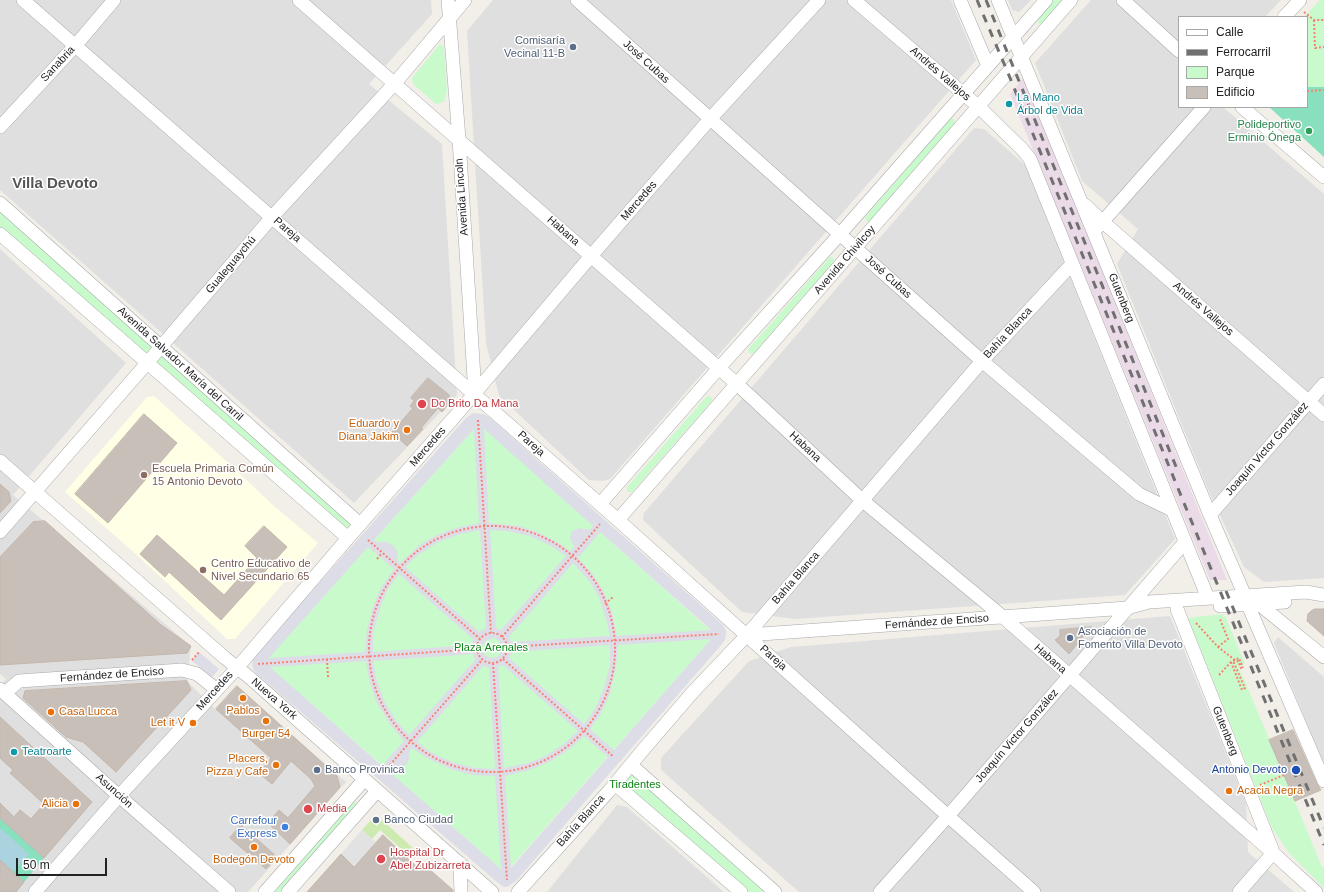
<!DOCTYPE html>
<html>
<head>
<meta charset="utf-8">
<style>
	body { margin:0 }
	#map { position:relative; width:1324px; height:892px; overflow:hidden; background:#f2efe9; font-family:Helvetica,sans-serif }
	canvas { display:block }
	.legend { position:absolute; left:1178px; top:16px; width:130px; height:92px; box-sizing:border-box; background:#fff; border:1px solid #a7a7a7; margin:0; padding:5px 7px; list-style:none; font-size:12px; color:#222 }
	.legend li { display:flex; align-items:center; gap:8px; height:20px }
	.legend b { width:20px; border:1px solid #a7a7a7 }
	.scale { position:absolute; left:16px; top:858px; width:91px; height:18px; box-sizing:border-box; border:2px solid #222; border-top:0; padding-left:5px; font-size:12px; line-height:14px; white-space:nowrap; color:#222; -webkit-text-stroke:3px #fff; paint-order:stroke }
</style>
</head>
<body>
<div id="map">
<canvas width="1324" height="892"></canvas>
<ul class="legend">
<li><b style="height:5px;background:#fff"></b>Calle</li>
<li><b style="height:5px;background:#707070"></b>Ferrocarril</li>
<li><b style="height:11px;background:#c8facc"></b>Parque</li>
<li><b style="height:11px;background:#c7bfb8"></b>Edificio</li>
</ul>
<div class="scale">50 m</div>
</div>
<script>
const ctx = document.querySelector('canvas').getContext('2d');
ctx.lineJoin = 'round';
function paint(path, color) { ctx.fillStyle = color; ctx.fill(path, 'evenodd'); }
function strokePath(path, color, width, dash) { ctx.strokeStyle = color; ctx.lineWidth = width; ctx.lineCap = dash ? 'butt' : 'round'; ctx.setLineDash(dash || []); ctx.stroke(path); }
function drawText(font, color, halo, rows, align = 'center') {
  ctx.font = font + ' Helvetica,sans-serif'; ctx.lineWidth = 3; ctx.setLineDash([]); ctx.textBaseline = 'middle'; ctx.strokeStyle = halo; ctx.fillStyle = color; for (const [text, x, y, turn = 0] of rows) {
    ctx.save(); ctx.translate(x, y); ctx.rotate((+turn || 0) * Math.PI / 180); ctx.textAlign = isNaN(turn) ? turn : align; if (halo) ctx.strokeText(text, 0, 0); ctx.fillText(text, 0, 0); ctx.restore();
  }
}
const residential = new Path2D(`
	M0 0H431L432 14 369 84 442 144 457 395 354 503 0 190Z
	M493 0H951L976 60 610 479 603 481 589 480 499 396 486 343 467 31Z
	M1008 0H1031L1019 12 1012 10Z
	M1091 0H1281L1265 17H1179V107H1223L1324 194V578L1264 582 1244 567 1207 487 1117 264 1138 229 1082 181 1035 63Z
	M974 128 984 129 1025 165 1175 539 1125 595 795 619 742 612 643 520 644 513Z
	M0 249 126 363 13 495 191 646 187 681 216 710 238 687 346 782 248 892H0V686L6 679 0 674Z
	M1170 616 1246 803 1248 852 1294 892H799L661 770V758L749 661 791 647Z
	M1278 637 1324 677V765L1274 643Z
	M617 805 627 807 724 892H547Z`);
const industrial = new Path2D(`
	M1024 77 1227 580H1210L1010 94Z`);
const education = new Path2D(`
	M154 396 223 458 274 506 318 543 235 639H227L138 556 65 492 147 397Z`);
const grass = new Path2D(`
	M371 820 377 826 382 820 414 849 408 855 380 830 372 839 362 830Z`);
const park = new Path2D(`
	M1054 0H1063L1042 24H1039L1038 22 1039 18Z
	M1320 0H1324V87H1307V17H1304Z
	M440 44 444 47 447 91 444 102 436 104 413 84 412 78Z
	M950 119H954L955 124 870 222H867L865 218 866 216Z
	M0 203 360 524 351 534 0 234Z
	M830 257H832L834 259 833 263 754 353 750 354 748 350 750 347Z
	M707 396H710L712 399 711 402 632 492H627V489L628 486Z
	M484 428 710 630 711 639 510 868 501 869 269 667 268 658 474 429Z
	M1223 614 1226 618 1245 664 1239 667 1322 867H1324V888L1290 854 1272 828 1188 618Z
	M631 765 775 892H741L615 784Z
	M353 801H355L357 805 282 892H273Z`);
const pitch = new Path2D(`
	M1307 87H1324V157L1269 107H1307Z
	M0 818 44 858 16 892H0Z`);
const parking = new Path2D(`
	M362 830 376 842 354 867 341 854Z`);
const plaza = new Path2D(`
	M473 413 483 414 489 417 722 624 726 630V633L725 640 722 644 516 881 507 887H504L498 883 256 673 253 668 252 664 254 656 466 418ZM474 429 479 523 456 528 437 535 421 544 400 563 398 561 397 551 394 546 386 542H376L374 540ZM484 429 593 526 589 530 580 528 572 531 570 538 574 547 570 551 557 542 537 532 519 526 489 523ZM480 530 486 628 479 632 405 567 418 555 438 542 460 534ZM490 530 507 531 530 536 551 546 566 556 501 630 496 628ZM600 532 710 629V630L617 636 612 612 603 590 591 572 578 558ZM368 547 394 569 381 588 373 606 367 630 365 652 269 658ZM573 563 590 582 599 597 606 619 610 636 511 642 509 637ZM399 574 473 639 472 645 373 652V633L381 605 388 589ZM494 638 499 641 502 647V650L499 655 497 657 490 658 485 655 483 652V645L487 640ZM711 639 614 750 590 729 600 715 610 694 616 667 618 645ZM610 645V665L604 688 595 709 584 724 509 658 512 652ZM473 654 475 660 409 735 397 722 385 703 377 681 373 661ZM366 661 369 679 376 701 390 724 404 741 382 766 270 667ZM503 665 578 731 564 744 544 757 528 763 504 768 498 667ZM483 666 489 668 495 769 476 768 454 763 432 753 417 742ZM584 736 608 757 511 868 505 776 529 770 551 761 571 748ZM412 748 427 758 453 770 473 775 495 776 501 869 391 773 394 768H401L407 764 409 760 410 750Z
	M199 652 219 669 212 677 192 661Z`);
const water = new Path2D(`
	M0 828 29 854 13 872 0 860Z`);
const building = new Path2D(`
	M428 378 448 394 450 397V402L442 412 438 408 421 428 423 429 407 446 392 432 413 408 410 406 414 401 411 398Z
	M144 414 177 443 108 523 75 494Z
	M0 484 9 492 11 501 0 513Z
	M45 521 161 625 191 646 187 653 0 665V557L33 522Z
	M264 526 287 547 221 620 169 572 165 577 140 554 157 535 224 595 257 558 245 546Z
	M1315 609H1324V636L1307 621 1308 614 1311 611Z
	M1091 627 1069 654 1055 640 1060 636V630Z
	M187 681 191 690 116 772 83 742 66 737 23 698 25 691Z
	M237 686 337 776 340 787 290 844 268 823 279 810 288 818 315 786 311 779 291 761 272 784 259 773 271 758 216 709Z
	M0 717 92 802 44 858 0 818V803L14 817 20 810 31 819 44 804 10 773 13 770 0 758Z
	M1293 730 1317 784 1321 790 1295 801 1269 740Z
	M241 825 277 857 266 869 230 838Z
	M383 835 418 868 422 863 453 890V892H307L341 854 354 867Z
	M0 860 24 882 16 892H0Z`);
const path = new Path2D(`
	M1304 12 1314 20H1324
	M1314 20 1315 48 1324 47
	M1307 91 1324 90
	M478 420 491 633
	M369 649a123 123 0 1 1 246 0a123 123 0 1 1-246 0Z
	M368 540 480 639
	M377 559 382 553
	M605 604 613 597
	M1196 623 1218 647 1235 660
	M477 648a15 15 0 1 1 30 0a15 15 0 1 1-30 0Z
	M502 637 600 524
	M507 647 719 634
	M1218 647 1228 639 1220 619
	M327 659 328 677
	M503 659 614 757
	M192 660 199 652
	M1231 662 1242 690 1245 688 1234 663 1238 661 1241 668 1242 667
	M493 663 507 880
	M258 664 477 649
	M1219 675 1231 662 1239 658 1243 668
	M382 774 482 660
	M1260 785 1284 775`);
const minor = new Path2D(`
	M23 0 618 520 948 816 1034 892
	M299 0 737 384 863 501 1003 617 1273 853 1316 892
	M448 0 459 139 475 394
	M577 0 982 361 1139 494 1172 510
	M854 0 979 107 1023 150 1030 159 1208 598
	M960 0 988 66
	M998 0 1210 515 1245 596
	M1123 0 1179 51
	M1284 17 1300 0
	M1242 107 1324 177
	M0 127 75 46 114 0
	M0 203 360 524
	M1085 205 1103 222 1324 415
	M1097 228 1204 107
	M0 234 348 538
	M0 461 225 658 249 677 492 892
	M600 504 719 368 840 234 1046 0
	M1210 515 1324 384
	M618 520 1071 0
	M0 532 148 362 272 217 395 83 465 0
	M1259 604 1324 657
	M1248 605 1324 781
	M1220 606 1285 602
	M1177 609 1272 849
	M747 635 1127 608 1149 602 1306 592 1324 595
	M0 689 119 796 229 892
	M5 693 19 681 182 670 197 674 217 690
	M631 765 775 892
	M615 784 741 892
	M460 863 461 892
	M35 892 119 796 237 668 348 538 457 414 591 256 710 119 819 0
	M265 892 364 780
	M288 892 377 791
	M518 892 609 791 643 750 692 693 747 635 982 361 1072 264
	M880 892 948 816 1185 542
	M1239 892 1273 853`);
const rail = new Path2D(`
	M977 0 1008 73 1324 845
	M986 0 1179 474
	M1226 591 1324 828`);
const markers = [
	[573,47,4,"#5c6f8a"],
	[1009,104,4,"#0f9aa8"],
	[1309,131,4,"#2e9e5b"],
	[422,404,5,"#e0444e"],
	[407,430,4,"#e8710a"],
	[144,475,4,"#8d6e63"],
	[203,570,4,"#8d6e63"],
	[1070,638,4,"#5c6f8a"],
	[243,698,4,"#e8710a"],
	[51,712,4,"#e8710a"],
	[266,721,4,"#e8710a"],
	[193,723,4,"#e8710a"],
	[14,752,4,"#0f9aa8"],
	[276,765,4,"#e8710a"],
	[317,770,4,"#5c6f8a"],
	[1296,770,5,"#1a4fb4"],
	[1229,791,4,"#e8710a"],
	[76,804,4,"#e8710a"],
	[308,809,5,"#e0444e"],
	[376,820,4,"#5c6f8a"],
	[285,827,4,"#3f7fe0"],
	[254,847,4,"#e8710a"],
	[381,859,5,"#e0444e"]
];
const serviceNames = [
	["Comisaría",565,41,"right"],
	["Vecinal 11-B",565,54,"right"],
	["Asociación de",1078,632],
	["Fomento Villa Devoto",1078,645],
	["Banco Provinica",325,770],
	["Banco Ciudad",384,820]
];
const streetNames = [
	["José Cubas",646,62,42],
	["Sanabria",58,64,-47],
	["Andrés Vallejos",940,74,41],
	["Avenida Lincoln",462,197,-94],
	["Mercedes",639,201,-49],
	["Pareja",287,230,41],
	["Habana",563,231,41],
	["Avenida Chivilcoy",845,260,-49],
	["Gualeguaychú",231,265,-50],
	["José Cubas",888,277,42],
	["Gutenberg",1121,298,68],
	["Andrés Vallejos",1203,309,41],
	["Bahía Blanca",1008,333,-47],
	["Avenida Salvador María del Carril",180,364,42],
	["Pareja",531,444,42],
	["Mercedes",428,447,-49],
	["Habana",805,447,43],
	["Joaquín Victor González",1267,449,-49],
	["Bahía Blanca",796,578,-49],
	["Fernández de Enciso",937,622,-4],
	["Pareja",773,658,42],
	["Habana",1050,659,41],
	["Fernández de Enciso",112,675,-4],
	["Mercedes",215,691,-48],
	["Nueva York",274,699,41],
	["Gutenberg",1225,731,68],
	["Joaquín Victor González",1017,736,-49],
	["Asunción",114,791,42],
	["Bahía Blanca",581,821,-48]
];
const cultureNames = [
	["La Mano",1017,98],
	["Árbol de Vida",1017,111],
	["Teatroarte",22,752]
];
const leisureNames = [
	["Polideportivo",1301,125],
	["Erminio Ónega",1301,138]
];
const healthNames = [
	["Do Brito Da Mana",431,404],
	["Media",317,809],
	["Hospital Dr",390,853],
	["Abel Zubizarreta",390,866]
];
const foodNames = [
	["Eduardo y",399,424],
	["Diana Jakim",399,437],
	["Pablos",243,711,"center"],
	["Casa Lucca",59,712,"left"],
	["Let it V",185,723],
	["Burger 54",266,734,"center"],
	["Placers,",268,759],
	["Pizza y Cafe",268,772],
	["Acacia Negra",1237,791,"left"],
	["Alicia",68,804],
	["Bodegón Devoto",254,860,"center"]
];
const educationNames = [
	["Escuela Primaria Común",152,469],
	["15 Antonio Devoto",152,482],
	["Centro Educativo de",211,564],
	["Nivel Secundario 65",211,577]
];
const parkNames = [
	["Plaza Arenales",491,648],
	["Tiradentes",635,785]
];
const transitNames = [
	["Antonio Devoto",1287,770]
];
const shopNames = [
	["Carrefour",277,821],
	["Express",277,834]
];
const districtNames = [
	["Villa Devoto",55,184]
];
paint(residential, '#e0dfdf');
paint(industrial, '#ebdbe8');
paint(education, '#ffffe5');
paint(grass, '#cdebb0');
paint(park, '#c8facc');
paint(pitch, '#88e0be');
paint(parking, '#e2e2e2');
paint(plaza, '#dddde8');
paint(water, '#aad3df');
paint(building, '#c7bfb8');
strokePath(building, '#c4b6ab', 1);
strokePath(minor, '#a9a9a9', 14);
strokePath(path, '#fa8072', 2, [2, 2]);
strokePath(minor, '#fff', 13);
strokePath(rail, '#707070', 3, [8, 8]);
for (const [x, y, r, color] of markers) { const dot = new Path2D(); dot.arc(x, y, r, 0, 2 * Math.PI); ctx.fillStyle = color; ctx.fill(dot); strokePath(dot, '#fff', 1.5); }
drawText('11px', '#4e5e75', '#fff', serviceNames, 'left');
drawText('11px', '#222', '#fff', streetNames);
drawText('11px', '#0d838f', '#fff', cultureNames, 'left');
drawText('11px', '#27864d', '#fff', leisureNames, 'right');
drawText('11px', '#be3a42', '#fff', healthNames, 'left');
drawText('11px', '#c56008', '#fff', foodNames, 'right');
drawText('11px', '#785e54', '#fff', educationNames, 'left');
drawText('11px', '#0c8416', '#fff', parkNames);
drawText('11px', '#164399', '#fff', transitNames, 'right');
drawText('11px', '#366cbe', '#fff', shopNames, 'right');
drawText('bold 15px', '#555', '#fff', districtNames);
</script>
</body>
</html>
